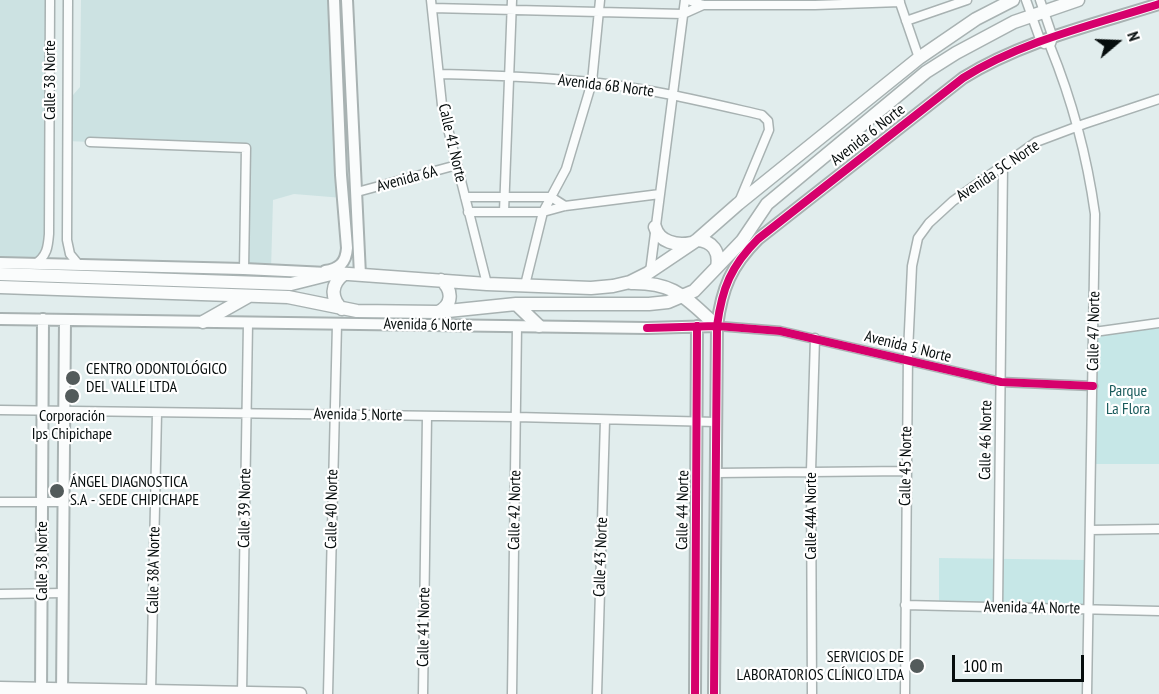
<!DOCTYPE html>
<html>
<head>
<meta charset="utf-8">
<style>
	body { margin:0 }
	#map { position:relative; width:1159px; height:694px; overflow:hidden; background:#e1eded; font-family:"PT Sans Narrow",sans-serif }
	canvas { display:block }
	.north { position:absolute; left:1087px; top:12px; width:60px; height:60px; -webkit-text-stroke:4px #fff; paint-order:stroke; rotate:71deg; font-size:16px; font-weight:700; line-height:24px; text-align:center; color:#060d0d }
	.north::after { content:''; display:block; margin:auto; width:21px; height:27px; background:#060d0d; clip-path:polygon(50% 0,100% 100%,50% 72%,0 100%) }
	.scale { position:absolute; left:952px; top:655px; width:132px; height:27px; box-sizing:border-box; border:3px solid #060d0d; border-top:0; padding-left:8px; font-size:18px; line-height:21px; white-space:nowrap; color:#060d0d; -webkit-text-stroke:4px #fff; paint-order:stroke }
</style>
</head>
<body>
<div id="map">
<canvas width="1159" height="694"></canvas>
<div class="north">N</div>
<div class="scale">100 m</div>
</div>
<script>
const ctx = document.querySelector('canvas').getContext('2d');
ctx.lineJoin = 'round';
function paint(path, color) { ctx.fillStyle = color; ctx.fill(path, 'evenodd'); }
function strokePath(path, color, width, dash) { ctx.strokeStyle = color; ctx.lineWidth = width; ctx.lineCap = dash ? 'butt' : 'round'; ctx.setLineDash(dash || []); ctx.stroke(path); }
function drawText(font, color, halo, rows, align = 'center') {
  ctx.font = font + ' "PT Sans Narrow",sans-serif'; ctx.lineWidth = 4.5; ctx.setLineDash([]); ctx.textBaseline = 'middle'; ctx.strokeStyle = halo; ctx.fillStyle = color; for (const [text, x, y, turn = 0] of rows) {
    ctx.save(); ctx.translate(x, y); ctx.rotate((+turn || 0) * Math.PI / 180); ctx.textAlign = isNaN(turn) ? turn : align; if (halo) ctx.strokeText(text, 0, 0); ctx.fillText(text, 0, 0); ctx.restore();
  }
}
const built = new Path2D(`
	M0 0H50L49 234 41 260 0 263Z
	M81 0H334L343 198 294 194 273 200 271 270 244 269 245 148 66 141V103L80 87Z`);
const green = new Path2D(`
	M1159 328V464H1096L1098 336Z
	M939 558 1087 560 1086 606 939 604Z`);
const minor = new Path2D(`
	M68 0 67 240 70 254 79 265
	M431 0 442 105 487 284
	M688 0 703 5H815L900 2
	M899 0 919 58
	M1026 0 1041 42 1044 44
	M1040 0 1053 38 1050 46C1072 100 1087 156 1095 214L1087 694
	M432 8 683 14 703 5
	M906 21 967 0
	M439 74C489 75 540 77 590 82 648 88 705 102 762 115L768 121 769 130 739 202
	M90 142 246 148 244 269
	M357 192 457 165
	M465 197H551L565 206
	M468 212H543L565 206 660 194
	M504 212 512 0
	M35 264C47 256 48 247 49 234L50 0
	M650 272 685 0
	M525 285 543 212 566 169 592 82 600 0
	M717 326 780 331 1001 382 1093 386
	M1094 332 1159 323
	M0 410 516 417 716 422
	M716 473 906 471
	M0 502H63
	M1090 530 1159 529
	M0 594 63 593
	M905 605 1159 611
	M998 607 1003 165
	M151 691 157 413
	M242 693 248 323
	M328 694 337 324
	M423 694 427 416
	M512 694 517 326
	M597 694 605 420
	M812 694 811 471 815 338
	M905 694 908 352 912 266 918 238 929 223 953 201 1036 142 1084 124 1159 99`);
const tertiary = new Path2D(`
	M347 0 360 275
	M0 263 244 269 327 273
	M325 271C339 269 346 263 347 248L341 175 334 0
	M0 319 647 328 717 326
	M41 694 43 319
	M62 694 65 320
	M695 694 697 326
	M714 694 717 326C722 288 731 266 758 239L963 78C1022 41 1093 25 1159 4`);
const secondary = new Path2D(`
	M655 227C659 242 677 246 691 243
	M697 240C713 241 720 252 717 267
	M0 274 291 284 335 273 487 284 591 288 613 286 630 282 648 273 697 240 738 204 919 58 976 19 1013 0
	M631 283C676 282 686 299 717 326
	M0 287 288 297 357 311 438 312 516 304H649L668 302 694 291 742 241 767 204 926 72 956 53 1014 22 1078 0
	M516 304 539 326
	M342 309C330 298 331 284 344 274
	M438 312C453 305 453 290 441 280
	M203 322 249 296
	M0 688 300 694`);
const cycleway = new Path2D(`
	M647 328 717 326 780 331 1001 382 1093 386
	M695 694 697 326
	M714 694 717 326C722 288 731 266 758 239L963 78C1022 41 1093 25 1159 4`);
const markers = [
	[73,378,8,"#535b5b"],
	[72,396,8,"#535b5b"],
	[57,491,8,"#535b5b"],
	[917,666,8,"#535b5b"]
];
const streetNames = [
	["Calle 38 Norte",50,80,-90],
	["Avenida 6B Norte",606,86,7],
	["Avenida 6 Norte",868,135,-38],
	["Calle 41 Norte",452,143,77],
	["Avenida 5C Norte",998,171,-34],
	["Avenida 6A",407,179,-15],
	["Avenida 6 Norte",428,325,1],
	["Calle 47 Norte",1094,331,-89],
	["Avenida 5 Norte",908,347,14],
	["Avenida 5 Norte",358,415,1],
	["Calle 46 Norte",986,440,-89],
	["Calle 45 Norte",906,466,-89],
	["Calle 39 Norte",245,508,-89],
	["Calle 40 Norte",332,509,-89],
	["Calle 42 Norte",515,510,-89],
	["Calle 44 Norte",683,510,-89],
	["Calle 44A Norte",811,516,-90],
	["Calle 43 Norte",601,557,-88],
	["Calle 38 Norte",42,561,-90],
	["Calle 38A Norte",154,570,-89],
	["Avenida 4A Norte",1032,608,1],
	["Calle 41 Norte",424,627,-89]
];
const poiNames = [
	["CENTRO ODONTOLÓGICO",86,369],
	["DEL VALLE LTDA",86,387],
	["Corporación",72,416,"center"],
	["Ips Chipichape",72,434,"center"],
	["ÁNGEL DIAGNOSTICA",70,482],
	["S.A - SEDE CHIPICHAPE",70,500],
	["SERVICIOS DE",904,657,"right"],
	["LABORATORIOS CLÍNICO LTDA",904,675,"right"]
];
const parkNames = [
	["Parque",1128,391],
	["La Flora",1128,409]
];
paint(built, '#cce2e2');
paint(green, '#c6e7e7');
strokePath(minor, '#a8b2b2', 11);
strokePath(tertiary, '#a8b2b2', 14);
strokePath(secondary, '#a8b2b2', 15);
strokePath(minor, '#fafcfc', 8);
strokePath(tertiary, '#fafcfc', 10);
strokePath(secondary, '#fafcfc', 12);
strokePath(cycleway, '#d6006c', 8);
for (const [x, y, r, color] of markers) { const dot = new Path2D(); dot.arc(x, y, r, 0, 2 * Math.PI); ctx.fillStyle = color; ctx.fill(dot); strokePath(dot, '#fff', 2); }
drawText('16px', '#060d0d', '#fff', streetNames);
drawText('16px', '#060d0d', '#fff', poiNames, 'left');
drawText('16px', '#17595a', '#fff', parkNames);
</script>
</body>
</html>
